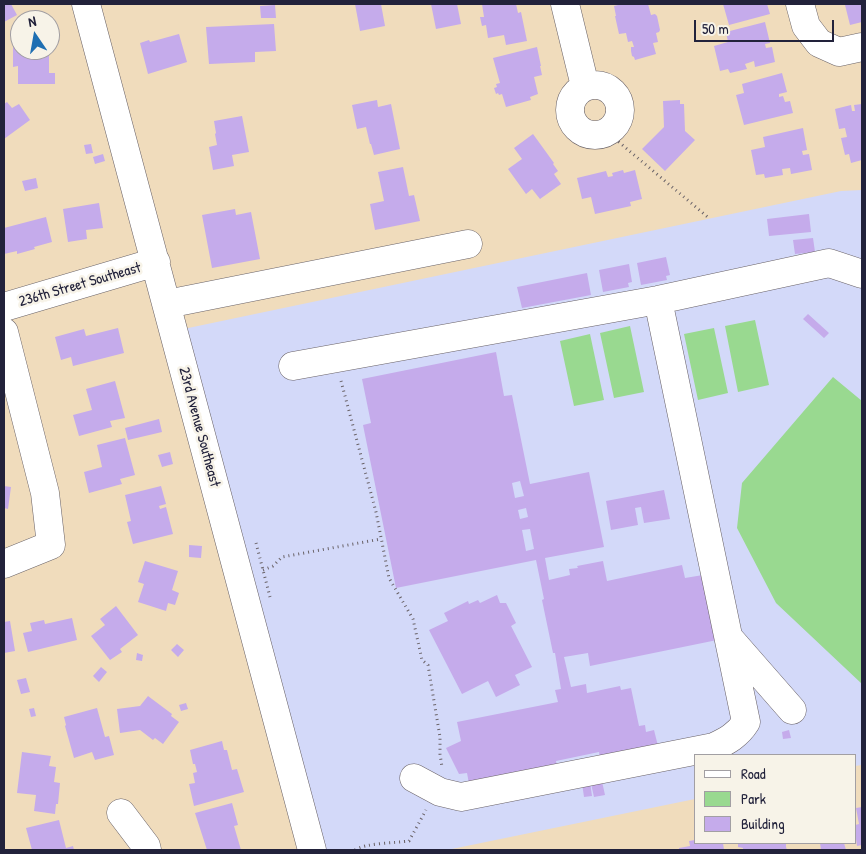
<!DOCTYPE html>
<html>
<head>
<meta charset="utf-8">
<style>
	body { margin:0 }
	#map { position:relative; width:866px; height:854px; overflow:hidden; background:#f0dcbc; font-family:"Patrick Hand",sans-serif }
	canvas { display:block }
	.frame { position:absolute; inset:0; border:5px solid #22223b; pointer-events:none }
	.legend { position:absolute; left:694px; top:754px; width:162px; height:90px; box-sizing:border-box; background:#f7f3e8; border:1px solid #a29fa3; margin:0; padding:6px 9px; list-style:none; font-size:15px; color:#22223b }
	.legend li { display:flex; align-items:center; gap:10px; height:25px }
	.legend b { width:25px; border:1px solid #a29fa3 }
	.north { position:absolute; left:10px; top:10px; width:50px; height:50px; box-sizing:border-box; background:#f7f3e8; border:1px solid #a29fa3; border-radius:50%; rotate:348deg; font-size:14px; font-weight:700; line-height:20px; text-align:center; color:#22223b }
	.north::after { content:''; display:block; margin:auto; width:18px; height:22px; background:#1f6fb2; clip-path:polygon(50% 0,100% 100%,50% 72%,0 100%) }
	.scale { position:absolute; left:694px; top:20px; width:140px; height:22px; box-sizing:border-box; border:2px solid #22223b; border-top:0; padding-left:6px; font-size:15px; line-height:18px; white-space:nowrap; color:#22223b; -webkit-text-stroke:4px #f7f3e8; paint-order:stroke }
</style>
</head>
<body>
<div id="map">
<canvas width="866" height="854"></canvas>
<div class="frame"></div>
<ul class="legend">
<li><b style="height:6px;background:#fff"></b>Road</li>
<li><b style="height:14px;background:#99d990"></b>Park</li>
<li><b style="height:14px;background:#c5abeb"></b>Building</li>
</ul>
<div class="north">N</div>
<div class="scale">50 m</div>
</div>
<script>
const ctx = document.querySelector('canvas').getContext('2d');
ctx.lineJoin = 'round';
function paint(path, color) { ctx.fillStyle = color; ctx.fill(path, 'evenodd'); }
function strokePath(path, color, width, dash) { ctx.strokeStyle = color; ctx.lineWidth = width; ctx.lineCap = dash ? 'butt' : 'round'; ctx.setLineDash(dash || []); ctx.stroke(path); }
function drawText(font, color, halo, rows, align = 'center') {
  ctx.font = font + ' "Patrick Hand",sans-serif'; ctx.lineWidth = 5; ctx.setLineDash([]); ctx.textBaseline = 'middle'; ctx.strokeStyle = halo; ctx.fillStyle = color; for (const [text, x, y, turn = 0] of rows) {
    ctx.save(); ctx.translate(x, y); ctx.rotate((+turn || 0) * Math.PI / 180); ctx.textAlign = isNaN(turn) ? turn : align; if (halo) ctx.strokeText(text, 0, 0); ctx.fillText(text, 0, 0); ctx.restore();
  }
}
const built = new Path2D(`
	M862 190V765L855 766V755H695V799L447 850H312L174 331 841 191Z`);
const green = new Path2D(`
	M755 320 769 385 738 392 725 326Z
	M630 326 644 392 614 398 600 333Z
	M714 328 728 393 698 400 684 334Z
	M590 334 604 400 574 406 560 341Z
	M833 377 862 401V684L776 603 737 528 742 483Z`);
const building = new Path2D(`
	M4 4H11L17 15 4 22Z
	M355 4H381L385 26 360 31Z
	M431 4H457L461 24 436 29Z
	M482 4H516L518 13 521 12 527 41 506 45 504 35 488 38 486 25 482 26 480 17H484Z
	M622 4H648L651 15 655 14 657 16 660 30 659 32 656 33 658 42 653 43 656 54 635 60 634 57 632 56 631 51V47H634L632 41 628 42 626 33 619 34 615 16H616L614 6Z
	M723 4H767L770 14 729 25Z
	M849 4H862V22L850 25 845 5Z
	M275 5 276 18H261L260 6Z
	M765 22 770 43 765 44 766 48 772 47 775 62 755 67 754 61 745 64 747 69 730 73 728 69 720 71 714 46 728 42 726 32Z
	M274 24 276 51 255 52V62L209 64 206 27Z
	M179 34 187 62 148 74 140 43 149 40 150 42Z
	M13 44H20V50H49V73H55V84H18V66L13 67Z
	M537 47 541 66H540L542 75 534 77 538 94 530 97 531 100 506 107 502 94 499 95 498 93 496 94 494 88 497 87 496 84 500 83 493 58Z
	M782 73 787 92 779 94V97L783 96 785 102 790 101 793 113 744 125 736 95 744 93 742 84Z
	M377 100 378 107 391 104 400 149 374 155 371 144H370L366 127 357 129 352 105Z
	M680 100V104H684L685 131 695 140 665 171 642 149 664 127 663 101Z
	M7 102 12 108 19 104 30 120 4 139V104Z
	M862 104V160L851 163 849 154 845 155 841 138 847 137 845 128 839 129 835 109 851 105 852 111H855L854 105Z
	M242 116 249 152 232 155 234 166 213 170 209 147 217 145 215 134 216 133 214 121Z
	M803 128 807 150 802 151 803 155 809 154 812 170 791 174 790 168 782 169 783 175 765 178 764 174 756 175 751 150 765 147 763 137Z
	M533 134 554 163 553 164 558 171 554 174 561 184 540 199 532 189 526 194 508 169 522 159 514 148Z
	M91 144 93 153 86 154 84 145Z
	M103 154 105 161 95 164 93 157Z
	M403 167 409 196 414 195 420 221 375 230 370 204 384 201 378 172Z
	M623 170 624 173 635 170 642 199 630 202 631 206 595 214 591 197 582 199 577 178 606 171 608 177 613 176 612 173Z
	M36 178 38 188 25 191 22 181Z
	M99 203 103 228 86 230 87 239 68 242 63 209Z
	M235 209 236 215 251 212 260 259 212 268 202 215Z
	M809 214 811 232 769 236 767 219Z
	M46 217 52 242 34 247 35 249 17 254V251L4 254V228Z
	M813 238 815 252 795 254 793 240Z
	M666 257 670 275 666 276 667 280 641 285 637 263Z
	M629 264 632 282 628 283 629 287 603 292 599 270Z
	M587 273 591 295 522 308 517 287Z
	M808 314 829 333 824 338 803 319Z
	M118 328 124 353 73 366 71 357 61 360 55 337 84 329 86 336Z
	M496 352 504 396 512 395 530 484 589 472 604 547 545 558 549 580 570 575 569 569 578 568 577 566 603 561 607 581 682 565 685 578 709 574 722 639 590 666 588 653 564 657 571 687 586 684 587 693 620 686 621 690 631 688 639 726 645 725 646 732 654 730 660 754 601 765 599 752 556 761 558 772 470 789 467 773 459 774 446 748 461 741 457 722 558 702 555 690 561 689 555 653H553L542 600 544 599 536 560 396 588 363 425 371 423 362 379ZM520 481 524 496 515 498 512 483ZM526 508 528 517 520 519 518 510ZM530 529 534 549 526 551 522 530Z
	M115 381 125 418 110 421 112 427 79 436 73 415 92 410 86 389Z
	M159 419 162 432 128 440 125 428Z
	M125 438 135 475 120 479 122 484 89 493 84 472 102 467 97 445Z
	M170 452 173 464 162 467 158 455Z
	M4 486 11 487 8 509 4 508Z
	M161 486 166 504 159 506 160 509 166 507 173 534 133 544 127 522 131 521 125 495Z
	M664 490 670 519 644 523 641 507 635 508 638 525 611 530 606 501Z
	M189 545 202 546 201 558 189 557Z
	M145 561 178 571 172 590 179 593 175 605 168 603 166 611 138 602 144 584 138 582Z
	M497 595 500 603H506L516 623 511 626 532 667 515 675 520 685 496 697 488 681 462 694 429 630 448 621 444 613 468 601 469 604 478 600 480 603Z
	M116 606 138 635 120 649 122 652 110 660 91 636 105 625 100 619Z
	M72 618 77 640 28 652 23 633 32 631 30 623 44 620 45 624Z
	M10 621 15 651 4 653V622Z
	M177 644 184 650 178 657 171 650Z
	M137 653 143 655 142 661 136 660Z
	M101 667 107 672 99 682 93 676Z
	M26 678 30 692 21 694 17 680Z
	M148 696 172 714 171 716 179 722 163 744 155 738 153 740 140 730 120 733 117 709 140 706Z
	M186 703 188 709 181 711 179 705Z
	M34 708 36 716 31 717 29 709Z
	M97 708 105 737 109 736 114 755 95 760 92 752 74 758 65 726 66 725 64 717Z
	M789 730 791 738 783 739 782 732Z
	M222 741 224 750H227L232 770 237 769 244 792 194 806 189 784 195 783 193 773 197 772 195 764H193L190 750Z
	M22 752 51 756 49 766 56 767 54 782 60 783 58 804H56L55 814 34 811 36 795 17 793Z
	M601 777 605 795 594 797 590 779Z
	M590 782 592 796 584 797 582 783Z
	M232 803 238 825 234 826 241 850H207L195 813Z
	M862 807V845L857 846 855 832V825L859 824 856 808Z
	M59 820 66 848 73 846 74 850H32L26 828Z
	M695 840V843H714V844L723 843 724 850H679V848L690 846 689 841Z
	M738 843H786V847L787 850H743V848L738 847Z
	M820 843H844L846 850H821Z`);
const path = new Path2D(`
	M607 132 710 219
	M341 381 376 512 389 578 413 619 422 660 428 665 440 737V754L442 767
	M256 543 270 597
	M263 570 273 566 282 557 381 539
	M355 850C365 843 396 843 409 841L426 810`);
const minor = new Path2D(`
	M86 4 312 850
	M565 4 585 86
	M800 4 806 26 819 43 839 52 862 47
	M570 110a25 25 0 1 1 50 0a25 25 0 1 1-50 0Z
	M167 304 468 244
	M4 307 156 262
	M4 332 45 493 51 545 4 564
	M293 366 658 300 829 263 862 274
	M729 638 792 710
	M414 778 440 792 461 797 714 747C727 741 738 735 746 722L658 300
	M121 813 146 846 147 850`);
const streetNames = [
	["236th Street Southeast",80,285,-16],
	["23rd Avenue Southeast",199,427,75]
];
paint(built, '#d3d9f9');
paint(green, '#99d990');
paint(building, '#c5abeb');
strokePath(minor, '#6a6368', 29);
strokePath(path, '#6a6368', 3, [1, 4]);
strokePath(minor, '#fff', 28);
drawText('15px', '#22223b', '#f7f3e8', streetNames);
</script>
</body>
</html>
